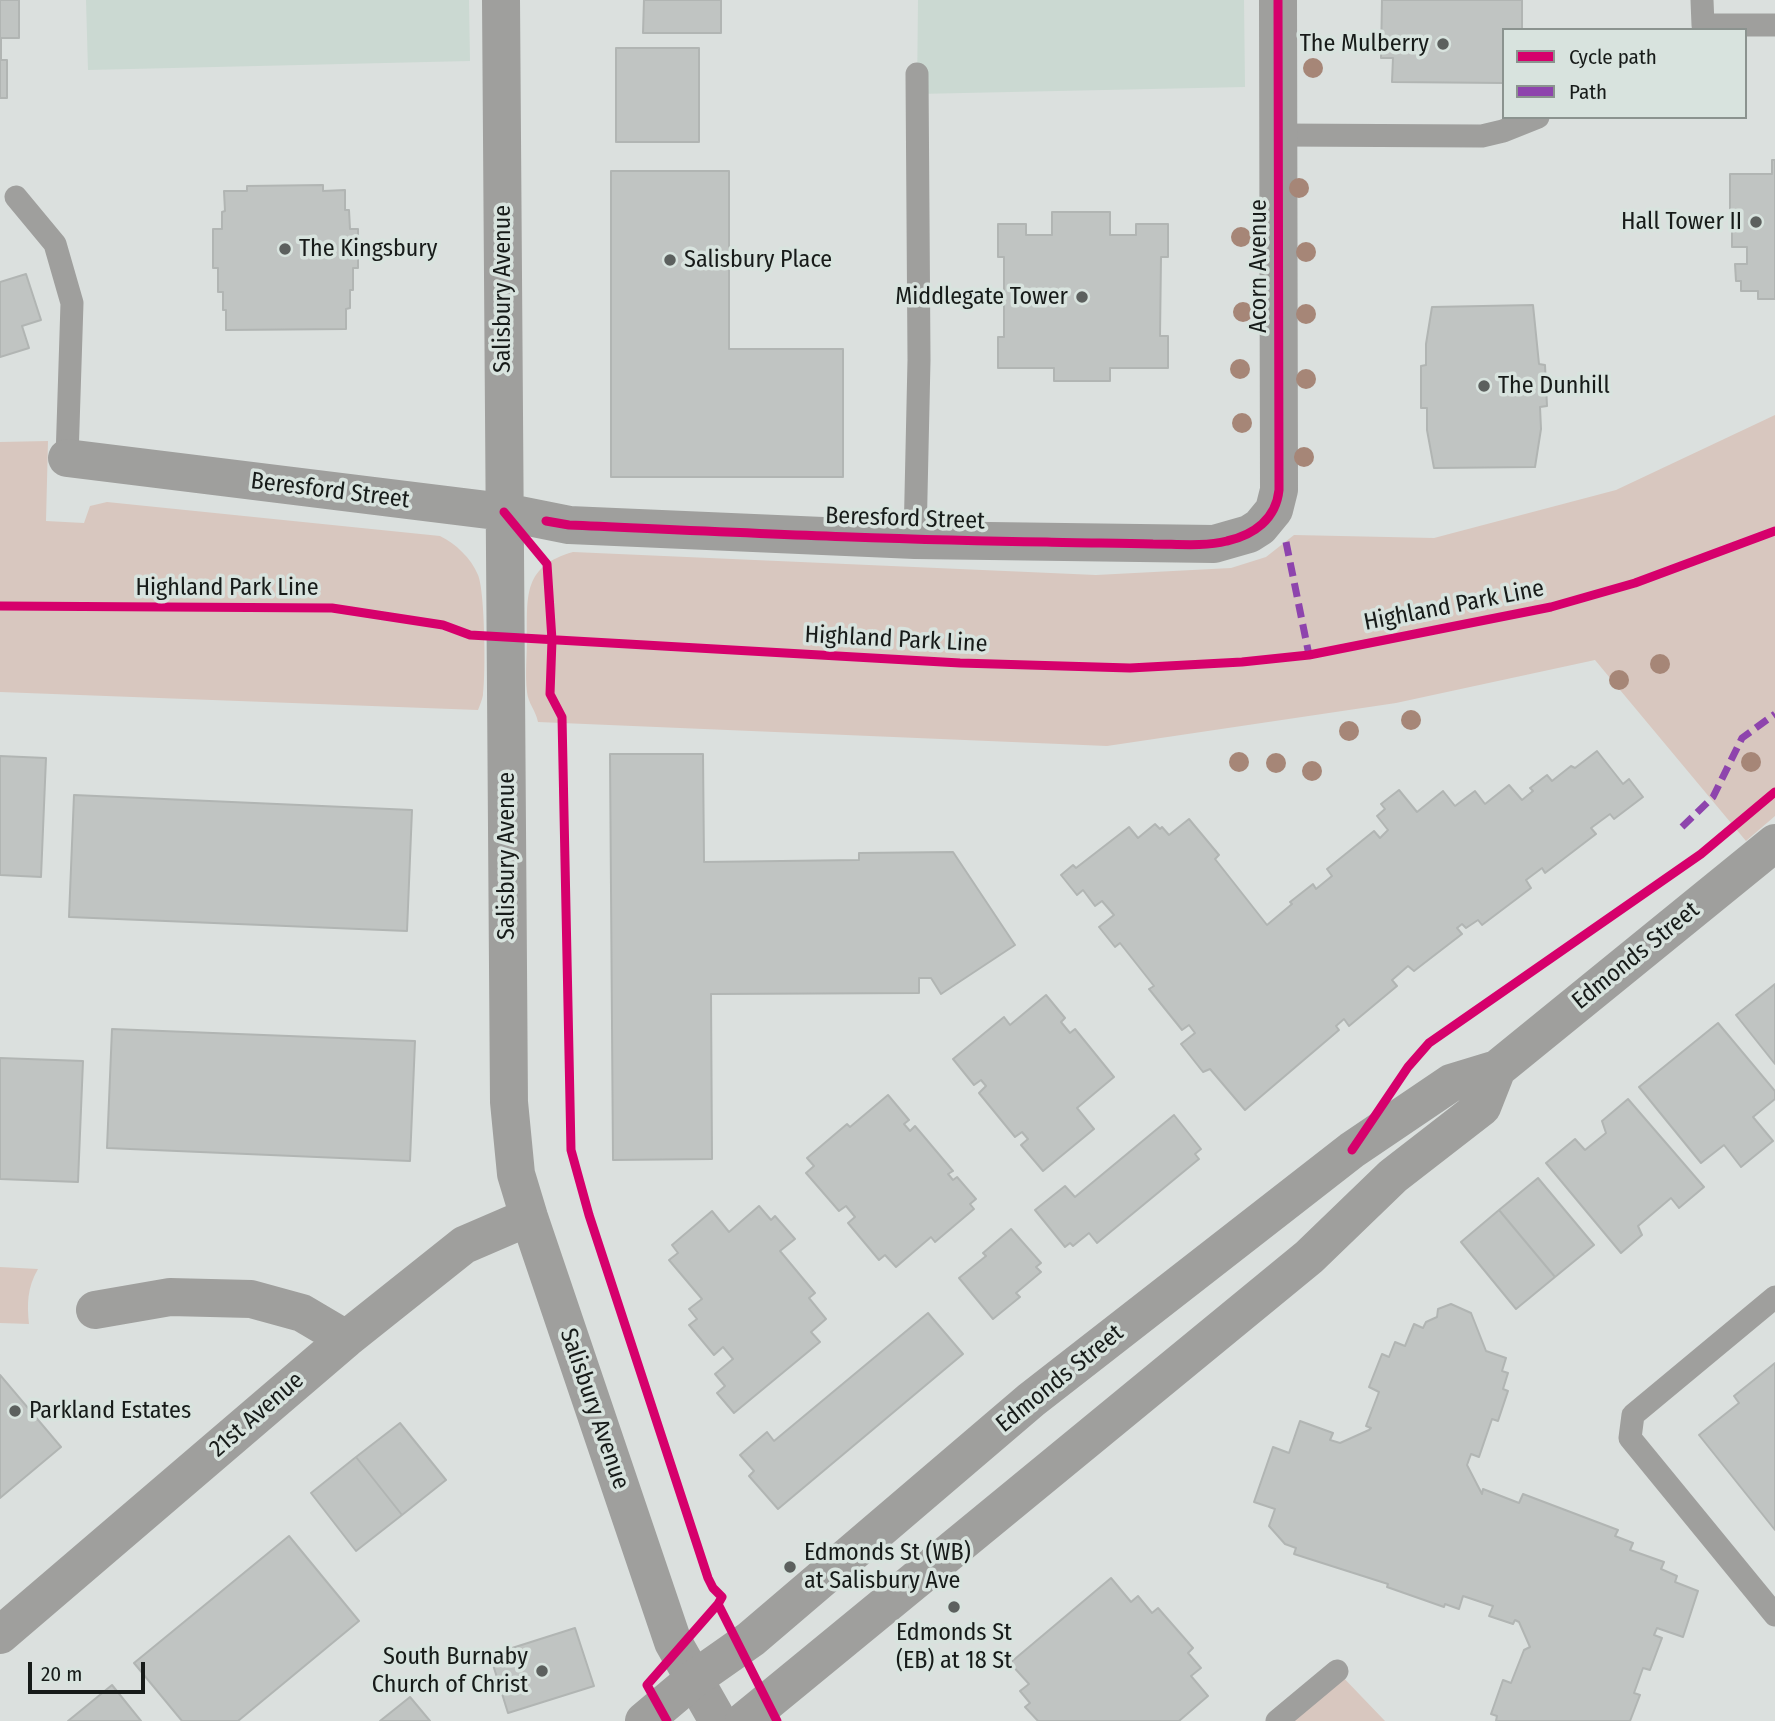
<!DOCTYPE html>
<html>
<head>
<meta charset="utf-8">
<style>
	body { margin:0 }
	#map { position:relative; width:1775px; height:1721px; overflow:hidden; background:#dbe0de; font-family:"Fira Sans Condensed",sans-serif }
	canvas { display:block }
	.legend { position:absolute; left:1502px; top:28px; width:245px; height:91px; box-sizing:border-box; background:#d8e3de; border:2px solid #8b938f; margin:0; padding:9px 12px; list-style:none; font-size:21px; color:#171b19 }
	.legend li { display:flex; align-items:center; gap:14px; height:35px }
	.legend b { width:35px; border:2px solid #8b938f }
	.scale { position:absolute; left:28px; top:1662px; width:117px; height:32px; box-sizing:border-box; border:4px solid #171b19; border-top:0; padding-left:9px; font-size:21px; line-height:24px; white-space:nowrap; color:#171b19; -webkit-text-stroke:5px #d8e3de; paint-order:stroke }
</style>
</head>
<body>
<div id="map">
<canvas width="1775" height="1721"></canvas>
<ul class="legend">
<li><b style="height:9px;background:#d6006c"></b>Cycle path</li>
<li><b style="height:9px;background:#8e44ad"></b>Path</li>
</ul>
<div class="scale">20 m</div>
</div>
<script>
const ctx = document.querySelector('canvas').getContext('2d');
ctx.lineJoin = 'round';
function paint(path, color) { ctx.fillStyle = color; ctx.fill(path, 'evenodd'); }
function strokePath(path, color, width, dash) { ctx.strokeStyle = color; ctx.lineWidth = width; ctx.lineCap = dash ? 'butt' : 'round'; ctx.setLineDash(dash || []); ctx.stroke(path); }
function drawText(font, color, halo, rows, align = 'center') {
  ctx.font = font + ' "Fira Sans Condensed",sans-serif'; ctx.lineWidth = 7; ctx.setLineDash([]); ctx.textBaseline = 'middle'; ctx.strokeStyle = halo; ctx.fillStyle = color; for (const [text, x, y, turn = 0] of rows) {
    ctx.save(); ctx.translate(x, y); ctx.rotate((+turn || 0) * Math.PI / 180); ctx.textAlign = isNaN(turn) ? turn : align; if (halo) ctx.strokeText(text, 0, 0); ctx.fillText(text, 0, 0); ctx.restore();
  }
}
const built = new Path2D(`
	M86 0H469L470 61 88 70Z
	M918 0H1244L1245 87 917 94Z`);
const green = new Path2D(`
	M1775 415V816L1746 841 1595 660 1396 703 1107 746 538 722C536 711 528 703 527 692 525 674 527 655 527 637 527 594 524 566 573 552L1096 575 1231 568 1266 557 1294 535 1434 538 1616 490Z
	M48 441 46 521 84 523 90 506 107 502 440 536C456 544 471 558 478 575 485 591 486 676 483 695 482 700 480 705 478 710L0 692V442Z
	M0 1267 38 1269C27 1288 27 1304 29 1324L0 1323Z
	M1337 1671 1385 1721H1277Z`);
const building = new Path2D(`
	M0 0H19V38H1V60H7V98H0Z
	M644 0H721V33H643Z
	M1382 0H1522V30H1504V83L1392 82 1393 58H1381Z
	M616 48H699V142H616Z
	M1772 160H1775V299H1758V291H1741V281H1736L1735 264H1747V247H1732V230H1738V214H1730V174H1772Z
	M611 171H729V349H843V477H611Z
	M323 185V191L345 190V210H349L350 229H358V268H353V290H350V308L346 309V329L226 330V310H223V292H218V268H213V229H222V212L225 211 224 191H247V186Z
	M1052 212H1110V235H1136V224H1168V257H1161L1160 336H1168V368H1110V381H1054V368H998V337H1004V257H998V224H1026V235H1052Z
	M26 274 41 320 22 326 29 348 0 357V282Z
	M1533 305 1539 364 1545 365 1547 406 1540 407 1541 429 1535 467 1434 468 1427 430V408H1421V366L1426 365V344L1432 307Z
	M1597 751 1623 784 1629 779 1643 797 1614 819 1610 814 1591 828 1596 834 1545 873 1542 868 1526 880 1531 888 1482 925 1478 920 1466 928 1462 924 1457 928 1462 934 1414 971 1408 966 1392 980 1397 986 1349 1026 1344 1019 1336 1026 1339 1030 1245 1110 1210 1069 1203 1072 1181 1044 1195 1033 1189 1025 1182 1030 1149 989 1154 986 1120 943 1115 947 1099 927 1114 915 1102 901 1095 906 1083 890 1077 895 1061 875 1073 865 1076 868 1129 827 1138 838 1155 824 1160 829 1162 827 1169 835 1189 819 1219 855 1215 859 1267 925 1292 904 1290 902 1313 884 1316 889 1332 876 1327 869 1374 831 1380 838 1388 830 1377 816 1385 809 1381 804 1399 790 1417 812 1443 791 1455 806 1475 791 1485 804 1509 785 1522 800 1533 791 1530 788 1547 775 1552 781 1571 766 1575 768Z
	M610 754H703L704 862 859 860V853L953 852 1015 945 941 994 931 978H919V993L711 994 712 1159 613 1160Z
	M0 756 46 758 41 877 0 875Z
	M74 795 412 810 407 931 69 917Z
	M1775 984V1064L1736 1015Z
	M1046 995 1065 1018 1061 1022 1070 1033 1075 1029 1114 1077 1077 1108 1094 1129 1043 1171 1021 1145 1028 1139 1022 1132 1015 1137 979 1093 986 1086 981 1080 974 1085 953 1059 1004 1017 1010 1025Z
	M1718 1023 1775 1091V1099L1753 1117 1773 1141 1741 1167 1724 1145 1701 1163 1639 1087Z
	M112 1029 415 1041 410 1161 107 1148Z
	M0 1058 83 1061 78 1182 0 1179Z
	M888 1095 909 1120 904 1124 910 1131 915 1126 953 1171 948 1174 953 1180 957 1177 976 1199 970 1204 974 1209 935 1242 931 1237 896 1267 885 1255 879 1260 848 1223 855 1217 846 1206 839 1211 806 1173 814 1166 807 1158 847 1124 850 1127Z
	M1628 1099 1704 1187 1679 1208 1671 1198 1638 1226 1642 1235 1621 1253 1546 1163 1575 1139 1585 1150 1606 1133 1602 1121Z
	M1174 1115 1201 1149 1195 1154 1199 1159 1097 1243 1089 1233 1073 1246 1070 1243 1065 1247 1035 1210 1065 1186 1075 1197Z
	M1538 1178 1594 1245 1555 1277 1499 1210Z
	M759 1206 771 1220 775 1216 795 1239 780 1251 815 1293 809 1298 826 1319 811 1332 820 1342 734 1413 717 1393 725 1386 715 1374 733 1359 723 1347 714 1355 689 1325 697 1319 689 1309 702 1299 669 1260 678 1253 672 1245 712 1211 729 1232Z
	M1499 1210 1555 1277 1516 1309 1461 1242Z
	M1011 1229 1041 1263 1036 1267 1041 1272 1016 1293 1020 1297 993 1319 959 1278 986 1256 983 1253Z
	M1451 1304 1471 1313 1486 1351 1506 1358 1502 1371 1508 1373 1503 1389 1508 1391 1498 1421 1492 1419 1479 1457 1471 1454 1467 1465 1482 1494 1483 1489 1519 1503 1523 1494 1618 1530 1615 1536 1633 1543 1630 1550 1664 1562 1661 1569 1677 1576 1675 1582 1698 1591 1683 1637 1657 1628 1654 1635 1662 1638 1650 1670 1643 1668 1634 1693 1640 1695 1630 1721H1496L1497 1716 1491 1714 1503 1680 1511 1683 1524 1650 1530 1647 1519 1622 1515 1620 1513 1624 1489 1616 1493 1606 1463 1596 1459 1609 1445 1604 1444 1607 1387 1587 1388 1584 1294 1554 1296 1548 1285 1544 1269 1526 1275 1509 1254 1502 1273 1447 1289 1453 1300 1421 1333 1433 1330 1440 1340 1443 1369 1430 1371 1428 1366 1426 1379 1392 1369 1387 1382 1354 1389 1357 1395 1342 1405 1346 1414 1324 1423 1328 1426 1322 1437 1317 1438 1309Z
	M928 1313 963 1354 778 1509 749 1476 754 1471 740 1455 767 1432 774 1441Z
	M1775 1363V1530L1699 1435 1739 1403 1734 1396Z
	M0 1375 61 1447 0 1498Z
	M400 1423 446 1480 402 1515 356 1457Z
	M356 1457 402 1515 356 1551 311 1493Z
	M289 1536 359 1621 238 1721H182L134 1663Z
	M1111 1578 1131 1602 1138 1596 1152 1613 1158 1608 1193 1648 1188 1653 1201 1668 1191 1676 1208 1696 1179 1721H1038L1025 1707 1030 1703 1020 1691 1029 1684 1010 1663Z
	M575 1628 594 1686 508 1713 490 1655Z
	M112 1685 141 1721H68Z
	M410 1697 430 1721H380Z`);
const service = new Path2D(`
	M1702 0 1703 25H1775
	M1278 135 1482 136 1503 131 1538 117
	M16 197 55 244 72 303 67 458
	M915 540 919 360 917 74
	M1775 1297 1633 1415 1630 1438 1775 1615
	M1277 1721 1337 1671`);
const minor = new Path2D(`
	M501 0 509 1102 516 1174 529 1217 673 1642 718 1721
	M67 458 504 512 569 525 915 540 1214 544 1249 534 1260 527 1274 510 1279 490 1278 0
	M95 1310 170 1297 251 1299 302 1313 346 1339
	M0 1635 346 1339 464 1245 529 1217`);
const tertiary = new Path2D(`
	M644 1721 694 1679 751 1639 1031 1400 1352 1150 1451 1083 1497 1069 1775 843
	M744 1721 1309 1257 1393 1176 1482 1107 1497 1069`);
const quiet = new Path2D(`
	M1286 542 1309 655
	M1682 827 1713 797 1742 738 1775 714`);
const cycleway = new Path2D(`
	M504 512 547 564 552 640 550 694 562 717 571 1150 589 1215 708 1578 713 1588 722 1597 718 1604 647 1685 667 1721
	M546 521 569 525C729 532 887 540 1047 542 1082 543 1117 543 1153 544 1177 544 1203 547 1227 541 1254 535 1276 519 1279 490L1278 0
	M0 606 332 608 443 625 470 635 960 663 1130 668 1242 662 1309 655 1551 607 1635 583 1775 531
	M1352 1150 1408 1067 1429 1043 1701 854 1775 792
	M718 1604 777 1721`);
const trees = [
	[1313,68],
	[1299,188],
	[1241,237],
	[1306,252],
	[1243,312],
	[1306,314],
	[1240,369],
	[1306,379],
	[1242,423],
	[1304,457],
	[1660,664],
	[1619,680],
	[1411,720],
	[1349,731],
	[1239,762],
	[1751,762],
	[1276,763],
	[1312,771]
];
const markers = [
	[1443,44,7,"#5c605e"],
	[1756,222,7,"#5c605e"],
	[285,249,7,"#5c605e"],
	[670,260,7,"#5c605e"],
	[1082,297,7,"#5c605e"],
	[1484,386,7,"#5c605e"],
	[15,1411,7,"#5c605e"],
	[790,1567,7,"#5c605e"],
	[954,1607,7,"#5c605e"],
	[542,1671,7,"#5c605e"]
];
const poiNames = [
	["The Mulberry",1429,44,"right"],
	["Hall Tower II",1742,222,"right"],
	["The Kingsbury",299,249],
	["Salisbury Place",684,260],
	["Middlegate Tower",1068,297,"right"],
	["The Dunhill",1498,386],
	["Parkland Estates",29,1411],
	["Edmonds St (WB)",804,1553],
	["at Salisbury Ave",804,1581],
	["Edmonds St",954,1633,"center"],
	["(EB) at 18 St",954,1661,"center"],
	["South Burnaby",528,1657,"right"],
	["Church of Christ",528,1685,"right"]
];
const streetNames = [
	["Acorn Avenue",1259,266,-90],
	["Salisbury Avenue",503,289,-90],
	["Beresford Street",330,491,7],
	["Beresford Street",905,519,2],
	["Highland Park Line",227,588],
	["Highland Park Line",1454,606,-11],
	["Highland Park Line",896,640,3],
	["Salisbury Avenue",507,856,-90],
	["Edmonds Street",1636,956,-39],
	["Edmonds Street",1060,1379,-39],
	["Salisbury Avenue",594,1409,71],
	["21st Avenue",257,1415,-41]
];
paint(built, '#cbd9d2');
paint(green, '#d8c7bf');
paint(building, '#c0c4c2');
strokePath(building, '#b1b5b3', 2);
strokePath(service, '#9f9f9d', 23);
strokePath(minor, '#9f9f9d', 38);
strokePath(tertiary, '#9f9f9d', 38);
strokePath(quiet, '#8e44ad', 7, [14, 7]);
strokePath(cycleway, '#d6006c', 9);
ctx.fillStyle = '#a68677';
for (const [x, y] of trees) { ctx.beginPath(); ctx.arc(x, y, 10, 0, 2 * Math.PI); ctx.fill(); }
for (const [x, y, r, color] of markers) { const dot = new Path2D(); dot.arc(x, y, r, 0, 2 * Math.PI); ctx.fillStyle = color; ctx.fill(dot); strokePath(dot, '#d8e3de', 2.5); }
drawText('24px', '#171b19', '#d8e3de', poiNames, 'left');
drawText('24px', '#171b19', '#d8e3de', streetNames);
</script>
</body>
</html>
